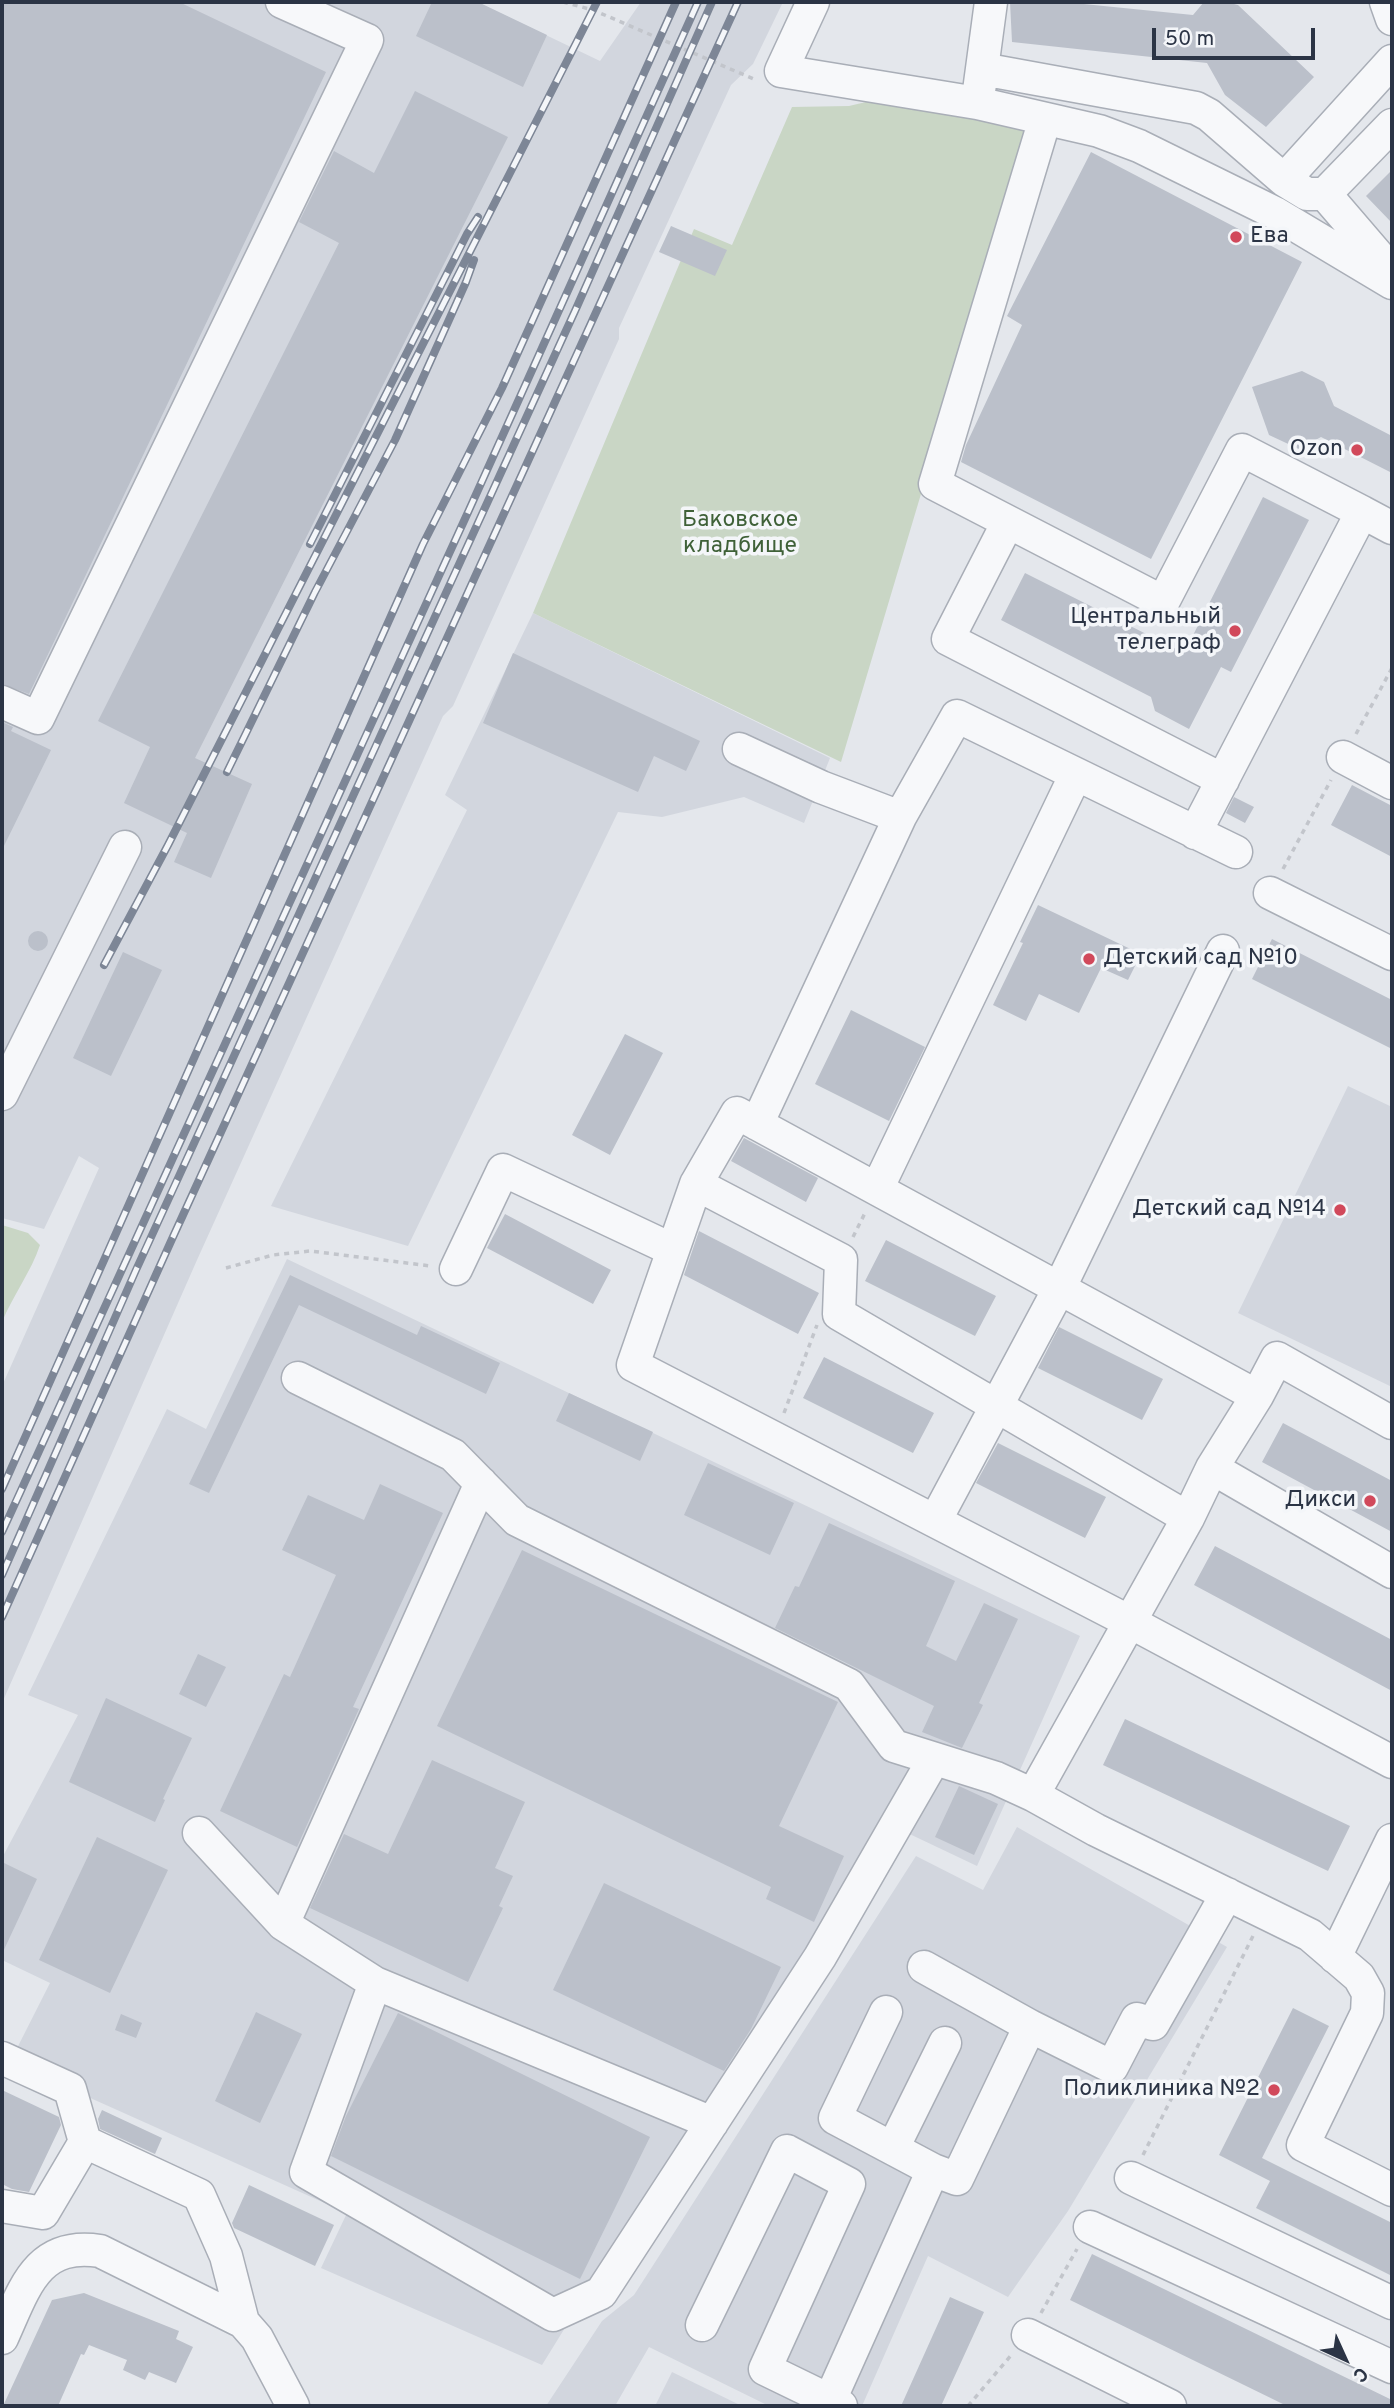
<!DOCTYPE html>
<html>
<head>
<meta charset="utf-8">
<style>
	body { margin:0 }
	#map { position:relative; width:1394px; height:2408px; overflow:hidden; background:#e4e7ec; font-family:Overpass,sans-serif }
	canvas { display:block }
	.frame { position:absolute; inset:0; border:4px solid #2b3445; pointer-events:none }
	.north { position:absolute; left:1310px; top:2324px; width:70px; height:70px; -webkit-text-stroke:5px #f4f6f9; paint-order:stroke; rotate:135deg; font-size:19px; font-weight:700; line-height:28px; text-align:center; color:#2b3445 }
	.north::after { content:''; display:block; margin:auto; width:24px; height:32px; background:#2b3445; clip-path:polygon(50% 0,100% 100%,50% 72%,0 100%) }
	.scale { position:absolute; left:1152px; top:28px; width:163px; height:32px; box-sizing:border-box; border:4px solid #2b3445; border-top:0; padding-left:9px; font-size:21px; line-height:24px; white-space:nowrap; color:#2b3445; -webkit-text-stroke:5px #f4f6f9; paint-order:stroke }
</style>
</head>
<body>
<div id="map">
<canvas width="1394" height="2408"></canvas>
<div class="frame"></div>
<div class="north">С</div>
<div class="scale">50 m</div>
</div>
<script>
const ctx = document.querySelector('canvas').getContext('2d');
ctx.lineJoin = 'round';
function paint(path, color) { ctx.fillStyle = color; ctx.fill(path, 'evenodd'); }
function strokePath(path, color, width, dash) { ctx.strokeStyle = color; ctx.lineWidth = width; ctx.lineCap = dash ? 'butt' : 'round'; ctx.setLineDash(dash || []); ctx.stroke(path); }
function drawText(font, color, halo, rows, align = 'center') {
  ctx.font = font + ' Overpass,sans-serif'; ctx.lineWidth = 7; ctx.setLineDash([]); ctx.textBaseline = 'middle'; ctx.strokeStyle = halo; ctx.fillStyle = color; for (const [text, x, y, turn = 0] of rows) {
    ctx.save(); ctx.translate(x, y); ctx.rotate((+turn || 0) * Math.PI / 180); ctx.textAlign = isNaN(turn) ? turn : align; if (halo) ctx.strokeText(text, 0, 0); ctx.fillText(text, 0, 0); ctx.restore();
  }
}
const built = new Path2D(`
	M2 2H477L600 61 641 2H783L753 64 731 85 619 328V339L453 706 443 716 197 1260 2 1703V1386L99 1168 79 1156 44 1229 2 1218Z
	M533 613 830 758 804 823 744 797 662 817 618 812 408 1246 271 1206 467 810 445 795Z
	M1348 1086 1392 1107V1387L1238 1313Z
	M287 1259 1080 1636 977 1866 899 1829 576 2310 542 2365 321 2268 347 2213 10 2062 50 1983 2 1960V1858L78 1715 28 1695 167 1409 206 1429Z
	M1017 1827 1227 1947 1068 2211 1008 2297 928 2256 862 2406H769L649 2347 615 2406H546L602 2321 634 2295 916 1856 983 1890Z
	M672 2372 742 2406H655Z`);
const green = new Path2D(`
	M866 102 907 103 945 109 1029 132 841 762 533 613 694 229 732 245 792 107 849 106Z
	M2 1225 28 1233 40 1245C31 1272 13 1295 2 1322Z`);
const building = new Path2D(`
	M2 2H179L326 72 29 694 2 684Z
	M432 2H478L547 35 523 87 416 36Z
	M1010 2H1064L1193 15 1204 2H1226L1238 5 1314 77 1266 127 1225 95 1207 63 1012 42Z
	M415 91 508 137 195 758 252 784 211 878 174 862 187 833 124 803 150 747 98 721 339 243 299 222 334 151 374 173Z
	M1091 152 1302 262 1151 559 961 462 966 445 1022 325 1007 316Z
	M1392 170V223L1366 196Z
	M671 226 727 250 715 276 659 252Z
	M1302 371 1324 382 1334 406 1392 436V473L1321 437 1299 449 1269 435 1252 387Z
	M1263 497 1309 520 1231 672 1221 667 1189 729 1155 711 1151 697 1001 620 1025 573 1184 653Z
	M513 653 700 741 686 771 654 756 638 792 483 723Z
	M2 722 13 727 11 731 51 750 2 850Z
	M1352 785 1392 806V857L1331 825Z
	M1234 797 1254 807 1245 823 1226 813Z
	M1038 905 1141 954 1128 980 1101 968 1079 1013 1039 994 1026 1021 993 1005 1023 943 1020 942Z
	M28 941a10 10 0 1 1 20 0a10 10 0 1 1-20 0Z
	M1272 939 1392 1000V1049L1252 979Z
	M123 952 162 970 111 1076 73 1058Z
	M851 1010 925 1047 889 1121 815 1084Z
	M625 1034 663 1053 610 1155 572 1135Z
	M744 1138 818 1178 806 1202 731 1161Z
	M505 1214 611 1270 593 1304 487 1248Z
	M699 1231 819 1293 798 1334 684 1275Z
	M886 1240 996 1296 975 1336 865 1281Z
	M290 1275 417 1335 421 1326 500 1363 486 1394 299 1305 209 1493 189 1484Z
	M1059 1327 1163 1379 1142 1420 1038 1368Z
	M824 1357 934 1413 913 1453 803 1398Z
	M569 1393 653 1432 640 1461 556 1421Z
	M1283 1423 1392 1481V1532L1262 1462Z
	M998 1443 1106 1497 1085 1538 976 1483Z
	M708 1463 794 1503 770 1555 684 1515Z
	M380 1484 443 1513 353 1707 359 1709 297 1847 220 1811 284 1674 290 1677 336 1575 282 1550 308 1495 364 1520Z
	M829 1523 955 1581 926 1646 956 1661 984 1603 1018 1619 979 1703 983 1705 962 1748 922 1732 934 1706 775 1628 795 1586 799 1587Z
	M1215 1546 1392 1640V1691L1194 1585Z
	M522 1550 838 1702 779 1826 844 1856 814 1922 766 1899 771 1887 437 1726Z
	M198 1654 226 1667 206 1707 179 1694Z
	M106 1698 192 1738 163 1799 165 1800 155 1822 69 1782Z
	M1125 1719 1350 1826 1328 1871 1103 1765Z
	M432 1760 525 1802 495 1868 513 1876 499 1906 503 1908 468 1982 310 1908 344 1834 388 1854Z
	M959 1786 998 1804 974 1855 935 1837Z
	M97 1837 168 1870 110 1993 39 1960Z
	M2 1862 37 1879 2 1954Z
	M604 1883 781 1967 751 2029 724 2071 553 1990Z
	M1293 2008 1329 2026 1262 2158 1392 2223V2276L1256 2208 1270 2181 1219 2155Z
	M256 2012 302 2034 260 2123 215 2101Z
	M398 2013 650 2137 580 2279 331 2156 346 2116Z
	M121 2014 142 2023 136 2038 115 2030Z
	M2 2090 59 2117 61 2125 29 2192 12 2189 2 2184Z
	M102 2110 162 2138 155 2154 100 2129 98 2119Z
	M249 2185 334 2225 315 2266 234 2228 232 2223Z
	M1092 2254 1392 2400V2406H1287L1070 2300Z
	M84 2293 179 2331 176 2339 193 2347 176 2383 149 2372 145 2380 123 2370 127 2360 89 2345 84 2355 81 2354 58 2406H3L52 2300Z
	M950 2297 984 2312 941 2406H901Z`);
const path = new Path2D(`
	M563 2 593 10 756 80
	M1356 734 1392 668
	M1283 869 1331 780
	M853 1237 865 1213
	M226 1268 273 1255 310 1251 431 1266
	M784 1413 817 1325
	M1143 2155 1253 1936
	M1041 2313 1077 2249
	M968 2406 1013 2353`);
const minor = new Path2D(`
	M813 2 781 71 977 103 1099 131 1139 146 1275 213 1392 283
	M1386 2 1392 19
	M982 69 1196 108 1209 115 1284 180 1307 194H1325L1392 272
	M979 91 991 2
	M1045 119 935 484 1163 602 1242 450 1362 512 1195 833
	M1284 180 1392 61
	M1325 194 1392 125
	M1362 512 1392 528
	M1008 522 948 639 1223 780
	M2 702 38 718 367 40 282 2
	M739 749 821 787 900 817
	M1343 757 1392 783
	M1270 893 1392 954
	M2 1094 125 847
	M757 1124 900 817 957 716 1236 852
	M696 1184 633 1365 1130 1622 1392 1762
	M877 1189 1076 774
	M456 1269 503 1170 673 1250
	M298 1378 453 1455 517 1520 849 1685 894 1746 996 1778 1033 1795 1096 1830 1310 1935 1359 1977 1368 1993 1367 2013 1303 2145 1392 2190
	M1212 1468 1392 1572
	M1188 1518 839 1314 841 1260 696 1184 737 1113 1257 1396
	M935 1521 1059 1289 1223 951
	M1033 1795 1188 1518 1212 1468 1257 1396 1277 1358 1392 1423
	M199 1833 283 1924 375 1983
	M283 1924 481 1483
	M1335 1957 1392 1840
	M924 1967 1030 2026 957 2179 933 2170
	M1030 2026 1112 2067 1137 2019 1153 2024 1227 1894
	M2 2058 70 2089 85 2142 199 2195 226 2256 243 2322
	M712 2123 375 1983 306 2172 553 2315 601 2293 820 1957 934 1759
	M893 2148 945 2043
	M1131 2178 1392 2303
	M2 2206 43 2213 85 2142
	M1090 2227 1392 2367
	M702 2325 787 2151 849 2184 765 2369 841 2406
	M1028 2335 1170 2406
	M2 2338C24 2290 36 2241 100 2251L243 2322 257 2338 293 2406
	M830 2400 933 2170 835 2118 886 2012`);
const rail = new Path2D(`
	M310 544 467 234 478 217
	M227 772 315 592 395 440 466 282 474 260
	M104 965 168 845 597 2
	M2 1489 423 544 502 388 676 2
	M2 1532 469 510 698 2
	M2 1575 136 1270 575 311 712 2
	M2 1617 172 1239 738 2`);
const markers = [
	[1236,237,7,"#d1495b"],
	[1357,450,7,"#d1495b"],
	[1235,631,7,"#d1495b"],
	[1089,959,7,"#d1495b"],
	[1340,1210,7,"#d1495b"],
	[1370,1501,7,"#d1495b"],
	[1274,2090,7,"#d1495b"]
];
const poiNames = [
	["Ева",1250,237,"left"],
	["Ozon",1343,450],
	["Центральный",1221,618],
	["телеграф",1221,644],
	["Детский сад №10",1103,959,"left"],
	["Детский сад №14",1326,1210],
	["Дикси",1356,1501],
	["Поликлиника №2",1260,2090]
];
const parkNames = [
	["Баковское",740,521],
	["кладбище",740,547]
];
paint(built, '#d2d6de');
paint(green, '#c9d6c5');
paint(building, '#bbc0ca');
strokePath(minor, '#a9aeb7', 35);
strokePath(path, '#c2c5cb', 3.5, [5, 5]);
strokePath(minor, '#f7f8fa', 32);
strokePath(rail, '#7d8696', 8);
strokePath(rail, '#f4f6f9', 5, [16]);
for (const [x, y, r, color] of markers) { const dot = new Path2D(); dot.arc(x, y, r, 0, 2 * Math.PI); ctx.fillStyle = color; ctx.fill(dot); strokePath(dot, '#f4f6f9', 2.5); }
drawText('23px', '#2b3445', '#f4f6f9', poiNames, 'right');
drawText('23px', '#3f6138', '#f4f6f9', parkNames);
</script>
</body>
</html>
